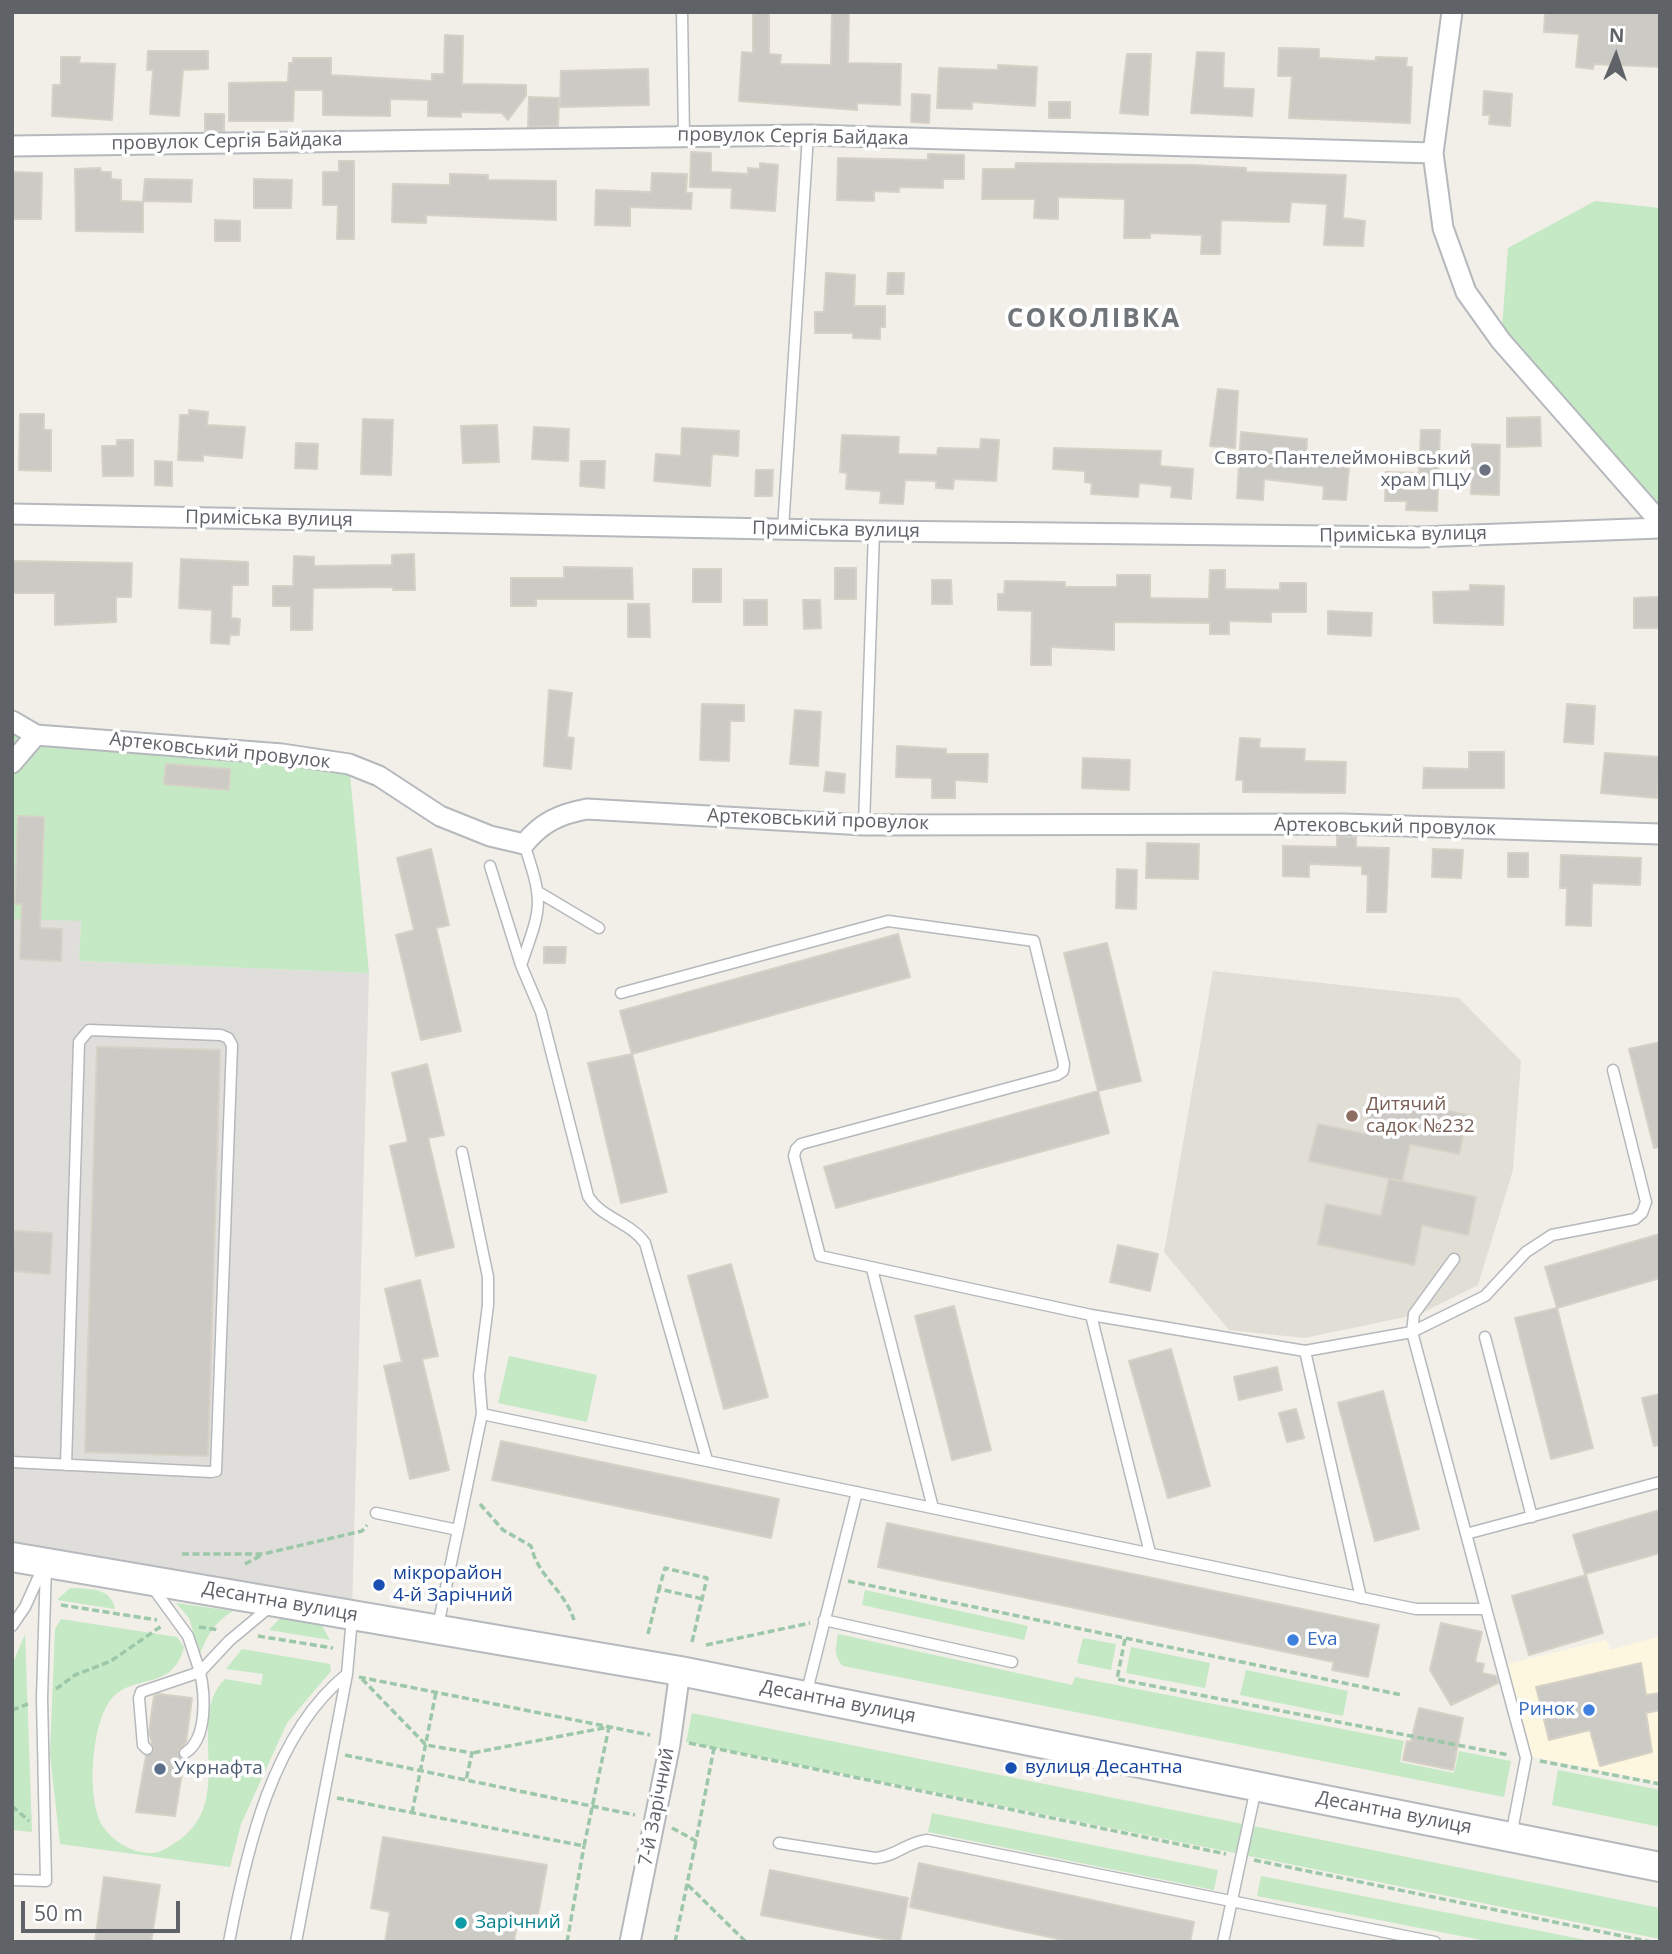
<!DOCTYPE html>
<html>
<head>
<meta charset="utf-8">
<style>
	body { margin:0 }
	#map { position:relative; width:1672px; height:1954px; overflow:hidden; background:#f1efe8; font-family:"Open Sans",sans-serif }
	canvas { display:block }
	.frame { position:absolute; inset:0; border:14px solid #5f6368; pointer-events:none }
	.north { position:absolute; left:1581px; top:21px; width:70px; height:70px; -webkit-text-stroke:5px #fff; paint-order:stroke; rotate:2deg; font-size:19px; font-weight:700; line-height:28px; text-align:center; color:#5f6368 }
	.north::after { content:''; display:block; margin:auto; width:24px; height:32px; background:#5f6368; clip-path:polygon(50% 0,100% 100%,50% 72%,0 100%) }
	.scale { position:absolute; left:21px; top:1901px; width:159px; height:32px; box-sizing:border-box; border:4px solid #5f6368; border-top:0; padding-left:9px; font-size:21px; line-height:24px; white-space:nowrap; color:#5f6368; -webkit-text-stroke:5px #fff; paint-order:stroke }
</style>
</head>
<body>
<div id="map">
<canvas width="1672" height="1954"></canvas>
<div class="frame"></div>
<div class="north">N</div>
<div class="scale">50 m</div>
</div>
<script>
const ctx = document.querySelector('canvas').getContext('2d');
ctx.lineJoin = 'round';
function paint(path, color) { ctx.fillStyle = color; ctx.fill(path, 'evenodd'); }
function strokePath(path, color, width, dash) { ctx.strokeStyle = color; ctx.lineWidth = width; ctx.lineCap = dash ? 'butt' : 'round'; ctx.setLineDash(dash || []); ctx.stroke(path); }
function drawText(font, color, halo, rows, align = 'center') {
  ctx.font = font + ' "Open Sans",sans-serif'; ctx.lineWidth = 7; ctx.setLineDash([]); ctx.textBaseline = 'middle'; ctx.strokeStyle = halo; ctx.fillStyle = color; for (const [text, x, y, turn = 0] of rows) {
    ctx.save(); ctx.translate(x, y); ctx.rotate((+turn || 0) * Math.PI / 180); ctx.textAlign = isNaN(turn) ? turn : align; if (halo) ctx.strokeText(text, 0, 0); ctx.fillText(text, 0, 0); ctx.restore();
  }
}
const commercial = new Path2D(`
	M1660 1636V1782L1529 1756 1507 1664 1606 1640 1611 1650Z`);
const industrial = new Path2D(`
	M12 919 81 920 79 961 369 973 352 1614 12 1557Z`);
const education = new Path2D(`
	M1213 971 1459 998 1521 1061 1513 1170 1478 1285 1420 1314 1304 1338 1229 1330 1164 1252Z`);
const green = new Path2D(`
	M1595 201 1660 208V522L1501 341 1508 248Z
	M12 721 36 735 349 764 369 973 79 961 81 921 12 919Z
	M509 1356 597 1375 587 1422 498 1403Z
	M70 1588C89 1589 111 1587 115 1609L57 1600Z
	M865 1590 1028 1626 1024 1640 862 1605Z
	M176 1603 233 1611C214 1623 208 1634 200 1654L189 1618Z
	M281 1617 321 1624 330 1640 269 1630Z
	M61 1619 177 1637 184 1647C172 1691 139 1673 114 1696 91 1718 85 1802 104 1828 115 1843 134 1854 154 1853 163 1852 171 1845 178 1841 238 1800 184 1719 225 1679L261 1685 263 1674 226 1669 242 1649 330 1664 331 1671 287 1723 241 1824 230 1867 60 1844 50 1755 55 1629Z
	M25 1634 32 1832 12 1830V1665Z
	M838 1634 1072 1685 1075 1677 1404 1741 1400 1762 1454 1773 1459 1751 1511 1761 1504 1797 843 1666C833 1656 836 1647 838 1634Z
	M1083 1638 1116 1644 1111 1670 1077 1663Z
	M1131 1647 1210 1663 1205 1688 1126 1673Z
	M1246 1670 1348 1691 1343 1716 1240 1695Z
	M692 1713 1660 1908V1939L686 1742Z
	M1558 1770 1660 1790V1827L1552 1805Z
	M932 1813 1218 1870 1214 1890 928 1832Z
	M1261 1876 1596 1942H1491L1257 1896Z`);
const building = new Path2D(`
	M753 12H769V54L781 55 780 64 831 65 832 12H849L848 63 901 64 900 105 857 103V110L739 101 742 52 753 53Z
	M1545 12H1660V67L1594 64 1593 69 1576 67 1579 34 1544 32Z
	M445 35 463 36 462 84 526 85V96L508 120 502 113 461 112V117L428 116V100L390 99V116L323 115V90H294L293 121H229V83L288 82 289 63H293V58H331V75L432 81V74H444Z
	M1279 48 1319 49V58L1376 61V57L1407 58 1406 67H1412L1410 123 1289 118 1292 76H1278Z
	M148 51H208V69L183 70 179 116 150 114 153 70H147Z
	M1197 52 1224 53 1223 88 1254 89 1252 116 1191 113Z
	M1127 54H1151L1148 115 1120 113Z
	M61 57H80L79 63 115 64 112 120 52 116 53 85H61Z
	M998 65 1037 67 1035 106 972 102V109L937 108 939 68 998 70Z
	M648 69 649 105 560 107 561 71Z
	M1484 91 1512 94 1510 126 1489 124 1490 115H1483Z
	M912 94 930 95 929 123 911 122Z
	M529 97 559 98 558 126 528 127Z
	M1049 102H1070V118H1049Z
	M205 114H224V131H205Z
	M691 152 711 153V172L748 174V168L760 169V163L778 165 775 211 731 208 732 188 690 187Z
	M928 154 964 155V179H943V188L899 187V192L874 191V201L837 200 838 158 928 160Z
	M339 161H354V239H337L338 205H323V172H339Z
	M1016 163 1193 165 1246 168V172L1346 175 1343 218 1365 221 1363 246 1324 245 1327 204 1291 202 1289 222 1221 220 1220 254H1201L1202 235 1150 233V238H1124L1125 199 1058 197V219L1034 218 1035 199H982L983 169H1015Z
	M100 168 101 172H111V179L121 180V201L143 202V232L76 231 75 169Z
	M12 172 42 173 41 219H12Z
	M652 173 687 174 686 193H692L691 209 630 207V226L595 225 596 190 651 192Z
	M450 174 488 175V180L556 181V220L426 215V223L392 222 393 184 450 185Z
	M145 179 192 180 191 202 143 201Z
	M254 179 292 180 291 208H254Z
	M215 220 240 221V241H215Z
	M826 273 855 275 854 306H885V327H880V339L853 338V333H815V312H824Z
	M888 273H904L903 294H887Z
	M1218 389 1238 391 1235 448 1210 446Z
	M189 410 208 412 207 425 245 427 242 458 203 455V461L178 460 180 415H189Z
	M20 414H44V430H51V471L19 470Z
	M1540 417 1541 446 1507 447V418Z
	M363 419 393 420 391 475 361 474Z
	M497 425 499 462 463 463 461 426Z
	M534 427 569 429 568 461 532 459Z
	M682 428 739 431 738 456 712 454 710 486 654 481 656 454 681 456Z
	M1421 430H1440L1437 511 1406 510 1407 501H1385L1386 472 1419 473Z
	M1241 432 1307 439 1306 464 1349 467 1346 500 1323 499 1324 486 1264 479 1263 500 1237 498Z
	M842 435 899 437 898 454 937 455 938 448 980 449 981 439 999 440 996 481 954 479 953 489 936 488V481L905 480 903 504 880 503 881 491 846 489 847 473 840 472Z
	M117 440H133V476H103L102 446H117Z
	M296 443 318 444 317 469 295 468Z
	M1472 444 1500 445 1499 495 1471 494Z
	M1054 448 1161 451 1160 466 1193 469 1191 499 1171 497 1172 486 1139 483 1138 497 1091 494 1092 483 1085 482V471L1053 469Z
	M155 461 172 462V486L155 485Z
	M581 461H605L604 488 580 486Z
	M756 470H773L772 496H755Z
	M414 554 415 590H393V587L313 588 312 630H291V606H273V586H293L294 556 314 557V566L392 565V555Z
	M181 559 248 562V585H232L231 618 240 619 239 635H230L229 644 211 643 212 610 179 608Z
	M12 561 132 563 131 597H116V622L55 625V593H12Z
	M564 567 632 568 633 599H536V606H511V578H564Z
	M835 568H856V599H835Z
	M693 569H721V602H693Z
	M1210 570H1225V589L1280 590V583H1306V612H1271V622L1229 621V634H1210V623L1114 622V650L1051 647V665H1031L1032 611 998 610V594H1004L1005 581 1065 582V587H1117V575H1150V598L1209 599Z
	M932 580H951L952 604H932Z
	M1470 585 1504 586 1503 625 1434 623 1433 592 1470 591Z
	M1659 597V628H1634V598Z
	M744 600H767V625H744Z
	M803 600H820L821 628 804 629Z
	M628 604H649L650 637H628Z
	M1328 611 1372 613 1371 636 1328 634Z
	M549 690 572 693 567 737 574 738 571 769 544 766Z
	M702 704 744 705V721H730L729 761 700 760Z
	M1567 704 1595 706 1593 744 1564 742Z
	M795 710 821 712 818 766 790 764Z
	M1240 738 1260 739 1259 748 1305 749 1304 761 1346 762 1345 793 1243 792V780H1236Z
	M897 746 946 749V754H988L987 782 955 780V798H932V778L896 777Z
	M1469 752H1504V788H1423L1424 768 1469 769Z
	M1605 753 1660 757 1657 798 1601 793Z
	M1083 758 1130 760 1129 790 1082 788Z
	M166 764 230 769 229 790 164 784Z
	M826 772 845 774 844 793 824 791Z
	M18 816 44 817 40 928 62 929 61 961 20 959 22 904H15Z
	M1337 836 1356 837V847L1389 848 1386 912H1367L1368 875 1362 874V866L1309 864V877L1283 876V846L1337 847Z
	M1147 843 1199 844 1198 879 1146 878Z
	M431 849 449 925 436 928 461 1031 421 1040 396 935 414 930 397 858Z
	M1433 849 1463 850 1461 878 1432 877Z
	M1508 853H1528V877H1508Z
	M1561 855 1641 858 1640 885 1592 883 1591 926 1566 925 1567 888H1560Z
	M1117 869 1137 870 1136 909 1116 908Z
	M898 934 910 977 632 1054 620 1011Z
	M1107 943 1141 1081 1098 1091 1064 953Z
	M544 947H566L565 963H544Z
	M1660 1042V1147L1654 1148 1629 1049Z
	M97 1047 220 1050 208 1456 85 1452Z
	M632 1054 667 1192 621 1203 588 1063Z
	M427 1064 444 1135 428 1138 454 1247 416 1256 390 1146 408 1142 392 1073Z
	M1098 1091 1109 1133 836 1208 824 1167Z
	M1373 1095 1467 1115 1459 1154 1410 1144 1402 1181 1309 1161 1318 1124 1365 1134Z
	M1389 1179 1476 1197 1468 1235 1422 1225 1414 1265 1318 1244 1326 1204 1381 1216Z
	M14 1231 52 1233 50 1274 12 1271Z
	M1660 1234V1278L1557 1308 1545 1267Z
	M1118 1245 1158 1254 1150 1291 1110 1282Z
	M731 1264 768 1397 724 1409 688 1276Z
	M420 1280 438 1356 422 1359 449 1470 410 1479 384 1366 402 1362 385 1289Z
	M954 1306 991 1450 952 1460 915 1316Z
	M1557 1308 1593 1448 1551 1459 1515 1318Z
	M1171 1349 1210 1486 1168 1498 1129 1361Z
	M1277 1367 1282 1390 1239 1400 1234 1377Z
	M1383 1391 1419 1529 1375 1541 1338 1403Z
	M1660 1394V1445L1654 1446 1642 1398Z
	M1296 1409 1304 1438 1287 1442 1279 1413Z
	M501 1441 779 1499 771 1538 492 1480Z
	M1660 1510V1553L1585 1574 1573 1535Z
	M887 1523 1379 1625 1368 1677 1332 1670 1334 1662 878 1567Z
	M1586 1575 1603 1633 1529 1655 1512 1596Z
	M1441 1623 1482 1632 1475 1662 1484 1664 1482 1673 1496 1676 1498 1683 1451 1705 1430 1670Z
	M1641 1663 1646 1695 1660 1693V1710L1646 1713 1652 1752 1600 1766 1590 1730 1549 1740 1536 1687Z
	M159 1694 192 1698 186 1742 178 1751 184 1760 175 1816 136 1812 146 1756 154 1750 149 1732 154 1696Z
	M1419 1708 1463 1718 1453 1770 1403 1760 1407 1741 1411 1742Z
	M383 1837 547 1865 537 1921 518 1918 514 1942H385L390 1912 371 1908Z
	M919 1863 1194 1922 1190 1942H1072L910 1907Z
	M770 1870 908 1898 900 1942 761 1915Z
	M104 1877 160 1885 151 1942H95Z`);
const path = new Path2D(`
	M480 1504 503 1530 531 1546C538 1577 564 1589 574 1620
	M182 1554H263L362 1531 367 1525
	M245 1564 262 1555
	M848 1581 1402 1695
	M61 1605 157 1620
	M199 1627 219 1630
	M648 1634 659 1589
	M258 1636 333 1648
	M1125 1639 1117 1679 1509 1755
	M692 1642 707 1578 665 1568 659 1589 703 1599
	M706 1645 810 1623
	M359 1677 650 1735
	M362 1679 426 1745 472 1753 466 1780
	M56 1689 75 1675 111 1661 163 1625
	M12 1710 28 1704
	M689 1743 1226 1854
	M345 1755 635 1815
	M1540 1761 1660 1784
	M337 1798 584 1846 609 1727 472 1753
	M12 1806 29 1821
	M412 1813 436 1692
	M672 1828 696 1841 714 1748
	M1254 1860 1651 1942
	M688 1885 746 1942
	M567 1942 584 1846
	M675 1942 696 1841`);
const service = new Path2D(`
	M682 12 684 135
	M783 529 808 135
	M864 825 874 531
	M490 866 521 965 541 1012 588 1196C601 1218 630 1222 645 1243L707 1460
	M540 893 599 928
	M521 965C542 905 544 904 524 844
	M621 993 888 921 1034 941 1064 1064 1063 1071 1057 1075 801 1144 796 1149 794 1156 820 1256 1091 1315 1305 1351 1412 1332 1485 1296 1526 1252 1552 1235 1635 1219 1642 1213 1646 1202 1613 1070
	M1454 1259 1414 1314 1412 1332 1526 1758 1511 1836
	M872 1269 933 1508
	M1091 1315 1150 1553
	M1485 1337 1532 1517
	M1305 1351 1361 1598
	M482 1414 1416 1609H1486
	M12 1462 211 1472 216 1471 232 1045 228 1038 221 1035 89 1030 79 1042 66 1465
	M376 1513 458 1530
	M1466 1534 1660 1482
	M153 1588 188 1636 200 1672 229 1641 271 1606
	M824 1620 1012 1662
	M12 1626 25 1607 44 1565
	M438 1626 482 1414 479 1376 488 1305V1277L462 1152
	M806 1695 857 1492
	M147 1749 143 1745 139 1698 141 1692 200 1672C205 1694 208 1739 185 1753
	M779 1843 875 1858C895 1857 907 1842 927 1840L1435 1942
	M12 1880 46 1881 42 1698 46 1565
	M229 1942C246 1852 272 1734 347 1674
	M296 1942 347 1674 352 1618
	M1223 1942 1256 1788`);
const minor = new Path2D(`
	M1452 12 1433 153 1443 228 1466 292 1501 341 1660 522
	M12 146 808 135 1433 153
	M12 514 874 531 1420 537 1660 528
	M12 721 36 735 282 754 349 764 379 776 440 816 490 836 524 844C542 822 560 814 587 809L864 825 1343 824 1660 834
	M12 763 36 735
	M630 1942 670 1744 680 1671`);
const secondary = new Path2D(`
	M12 1557 680 1671 1660 1867`);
const markers = [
	[1485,470,7,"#6b7280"],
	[1352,1116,7,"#8d6e63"],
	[379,1585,7,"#1a4fb4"],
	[1293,1640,7,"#3f7fe0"],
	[1589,1710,7,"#3f7fe0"],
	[1011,1768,7,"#1a4fb4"],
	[160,1769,7,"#5c6f8a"],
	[461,1923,7,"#0f9aa8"]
];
const streetNames = [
	["провулок Сергія Байдака",793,137,1],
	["провулок Сергія Байдака",227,142,-1],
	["Приміська вулиця",269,519,1],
	["Приміська вулиця",836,530,1],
	["Приміська вулиця",1403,535,-1],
	["Артековський провулок",220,751,6],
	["Артековський провулок",818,820,2],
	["Артековський провулок",1385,827,1],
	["Десантна вулиця",280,1602,10],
	["Десантна вулиця",838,1702,11],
	["7-й Зарічний",657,1807,-79],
	["Десантна вулиця",1394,1813,11]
];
const worshipNames = [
	["Свято-Пантелеймонівський",1471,459],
	["храм ПЦУ",1471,481]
];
const educationNames = [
	["Дитячий",1366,1105],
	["садок №232",1366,1127]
];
const transitNames = [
	["мікрорайон",393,1574],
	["4-й Зарічний",393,1596],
	["вулиця Десантна",1025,1768]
];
const shopNames = [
	["Eva",1307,1640],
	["Ринок",1575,1710,"right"]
];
const serviceNames = [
	["Укрнафта",174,1769]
];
const cultureNames = [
	["Зарічний",475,1923]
];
const districtNames = [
	["СОКОЛІВКА",1094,320]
];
paint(commercial, '#fef7e0');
paint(industrial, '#e0deda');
paint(education, '#e1ded6');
paint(green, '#c5e8c5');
paint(building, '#cccac5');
strokePath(building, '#d6d1c6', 2);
strokePath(service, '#b5b8bc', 13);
strokePath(minor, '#b5b8bc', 23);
strokePath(secondary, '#b6babf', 32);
strokePath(path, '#9cc7a9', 3.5, [7, 3.5]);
strokePath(service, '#fff', 10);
strokePath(minor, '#fff', 19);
strokePath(secondary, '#fff', 28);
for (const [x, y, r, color] of markers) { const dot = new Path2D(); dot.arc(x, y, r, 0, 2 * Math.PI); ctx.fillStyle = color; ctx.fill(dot); strokePath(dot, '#fff', 2.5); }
drawText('19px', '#5f6368', '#fff', streetNames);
drawText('19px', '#5b616d', '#fff', worshipNames, 'right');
drawText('19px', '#785e54', '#fff', educationNames, 'left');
drawText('19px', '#164399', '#fff', transitNames, 'left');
drawText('19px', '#366cbe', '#fff', shopNames, 'left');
drawText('19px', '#4e5e75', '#fff', serviceNames, 'left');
drawText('19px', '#0d838f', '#fff', cultureNames, 'left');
ctx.letterSpacing = '2px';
drawText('bold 26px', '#70757a', '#fff', districtNames);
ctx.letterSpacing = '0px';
</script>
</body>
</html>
